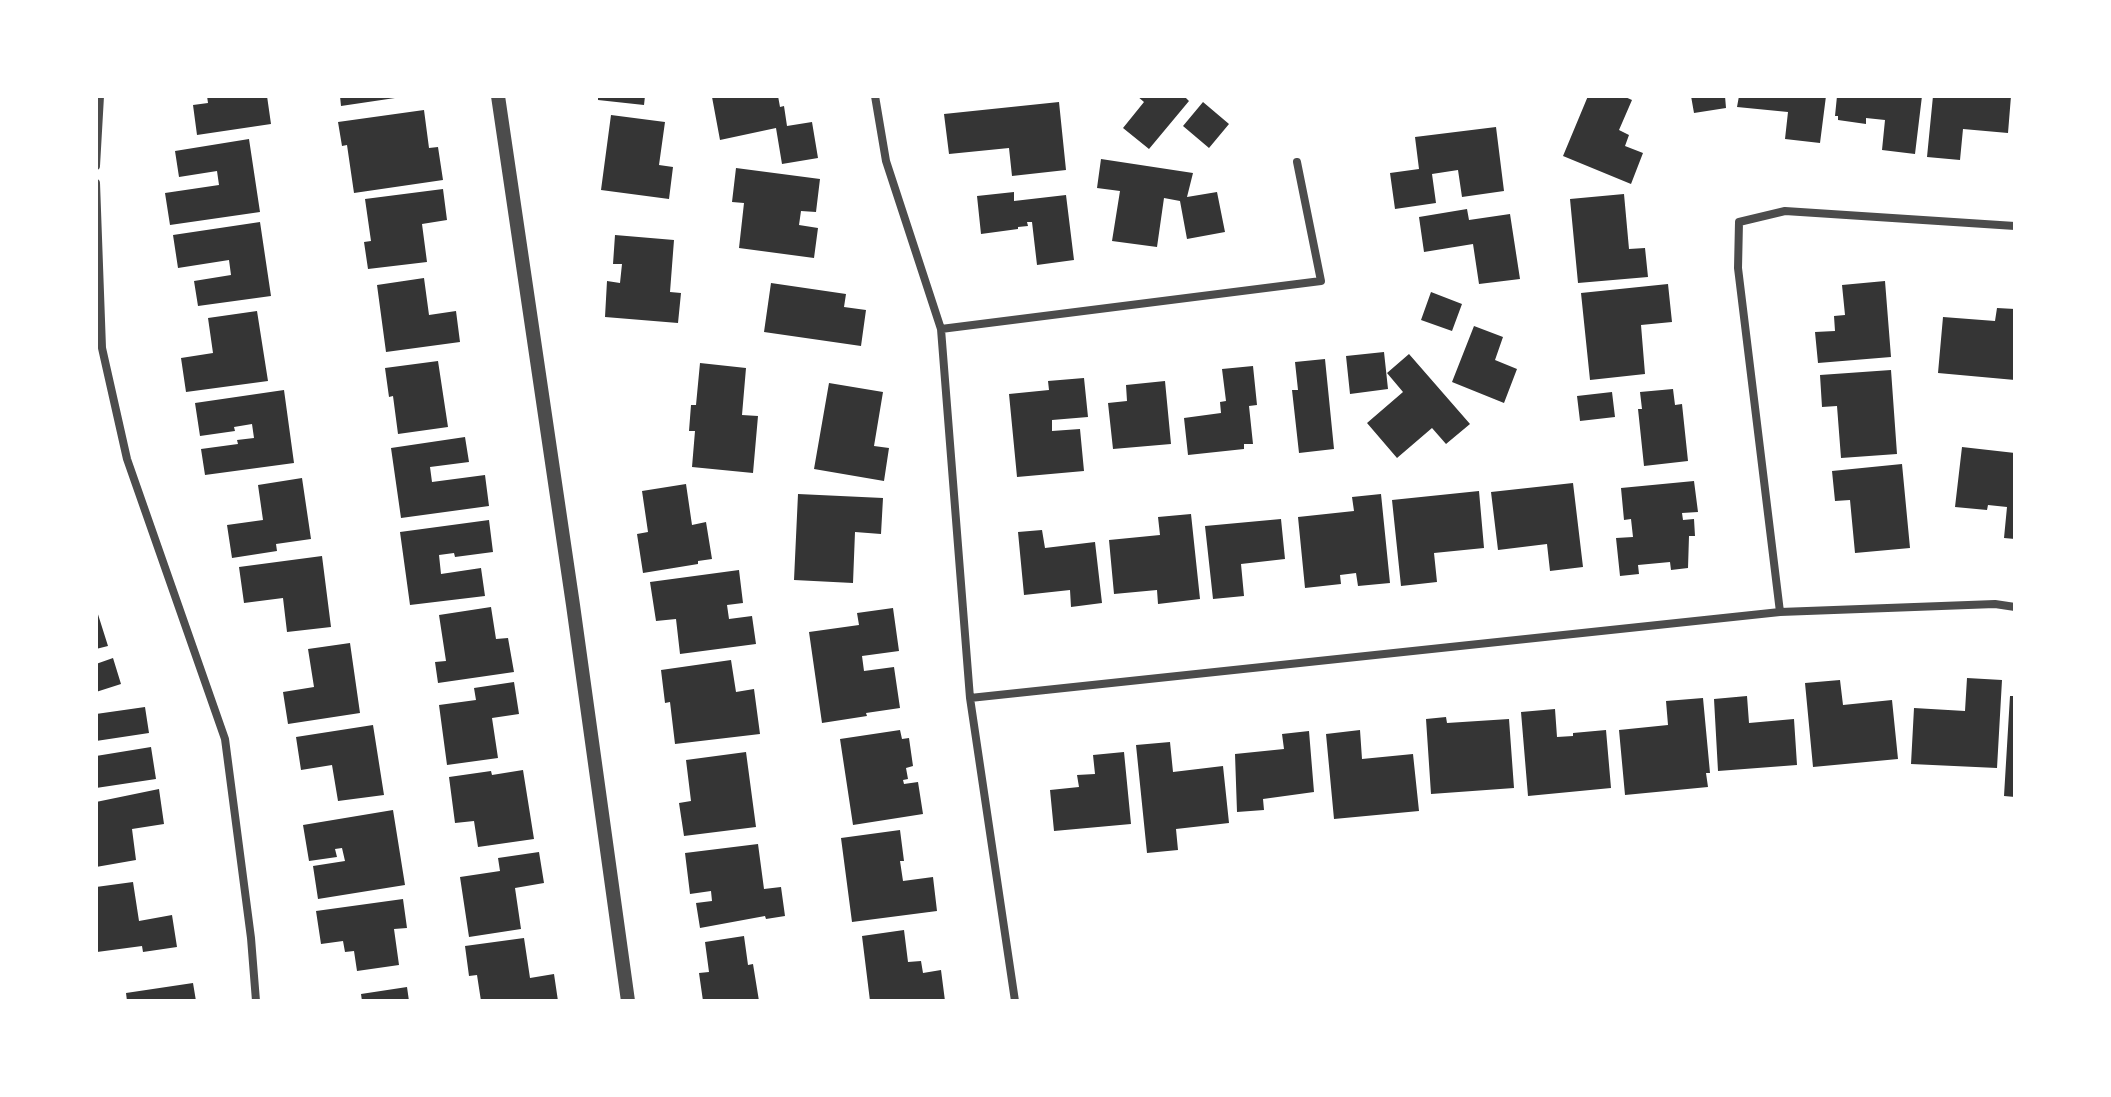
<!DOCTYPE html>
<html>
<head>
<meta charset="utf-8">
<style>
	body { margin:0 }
	#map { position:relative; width:2111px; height:1097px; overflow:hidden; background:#fff; font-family:"Noto Sans",sans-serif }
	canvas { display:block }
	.frame { position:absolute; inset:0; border:98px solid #fff; pointer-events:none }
</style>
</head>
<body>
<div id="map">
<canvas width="2111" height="1097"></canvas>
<div class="frame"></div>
</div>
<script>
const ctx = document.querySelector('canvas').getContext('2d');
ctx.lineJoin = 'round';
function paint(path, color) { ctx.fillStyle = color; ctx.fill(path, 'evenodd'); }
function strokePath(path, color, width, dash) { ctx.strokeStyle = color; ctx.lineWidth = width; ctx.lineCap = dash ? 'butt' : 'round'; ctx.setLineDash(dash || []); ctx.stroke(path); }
const building = new Path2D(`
	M207 96H267L271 124 197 135 193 105 208 103Z
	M340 96H395V98L341 106Z
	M598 96H645L644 105 598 100Z
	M719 96H778L780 107 784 106 787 126 812 122 818 158 782 164 776 128 720 140 712 97Z
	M1137 96H1184L1189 101 1149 149 1123 128 1144 102Z
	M1588 96H1623L1632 100 1619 130 1629 135 1625 146 1643 153 1631 184 1563 156Z
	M1691 96H1725L1726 108 1694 113Z
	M1739 96H1826L1820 143 1785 139 1788 112 1737 107Z
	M1837 96H1922L1915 154 1882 150 1885 120 1866 118V124L1838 120V116H1835Z
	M1933 96H2011L2008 133 1963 129 1960 160 1927 157Z
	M1059 102 1066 170 1012 176 1009 148 949 154 944 114Z
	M1203 102 1229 124 1209 148 1183 126Z
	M424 110 429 148 438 147 443 180 354 193 347 145 342 146 338 122Z
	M611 115 665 122 659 165 673 167 669 199 601 190Z
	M1496 127 1504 191 1462 197 1458 170 1432 174 1436 203 1395 209 1390 173 1419 169 1415 137Z
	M249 139 260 212 170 225 165 193 219 185 217 171 179 177 175 151Z
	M1101 159 1193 173 1187 197 1217 192 1225 232 1187 239 1180 201 1164 198 1157 247 1112 241 1120 191 1097 188Z
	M736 168 820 179 816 212 801 211 799 225 818 228 814 258 739 248 744 203 732 202Z
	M443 189 447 220 422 224 427 262 368 269 364 242 371 241 365 199Z
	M1014 192V201L1066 195 1074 260 1037 265 1032 222H1027L1028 226 1018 227V229L981 234 977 196Z
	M1624 194 1629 249 1645 248 1648 277 1578 283 1570 199Z
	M1467 209 1469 220 1510 214 1520 279 1479 284 1473 244 1424 252 1419 217Z
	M260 222 271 296 198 306 194 281 231 275 229 260 178 268 173 235Z
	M615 235 674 240 670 292 681 293 678 323 605 317 607 281 620 283 622 264H613Z
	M424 278 429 315 456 311 460 342 386 352 377 285Z
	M1885 281 1891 357 1818 363 1815 332 1835 331 1834 316 1845 315 1842 285Z
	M771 283 846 294 844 307 866 310 861 346 764 332Z
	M1668 284 1672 322 1641 325 1645 374 1590 380 1581 293Z
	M1431 292 1462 304 1452 331 1421 320Z
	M1997 308 2015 309V380L1938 373 1943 317 1995 321Z
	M257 311 268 381 186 392 181 358 213 353 208 318Z
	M1474 326 1503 337 1495 360 1517 369 1504 403 1452 382Z
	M1384 352 1388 389 1350 394 1346 356Z
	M1409 354 1470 424 1446 444 1432 428 1397 458 1367 423 1403 392 1387 373Z
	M1325 359 1334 449 1299 453 1292 390H1298L1295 362Z
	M438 361 448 427 398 434 393 396 389 397 385 368Z
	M700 363 746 368 742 415 758 416 753 473 692 467 695 431H689L691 405H696Z
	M1253 366 1257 405 1249 406 1253 444H1244V449L1188 455 1184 418 1221 413 1220 402 1226 401 1222 369Z
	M1891 370 1897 454 1841 458 1837 406 1822 407 1820 375Z
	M1084 378 1088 417 1052 420V431L1080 429 1084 471 1017 477 1009 394 1049 390 1048 381Z
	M1165 381 1171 444 1113 449 1108 403 1127 401 1126 385Z
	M829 383 883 392 874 446 889 448 884 481 814 469Z
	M1673 389 1675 405 1682 404 1688 461 1644 466 1638 409H1642L1640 392Z
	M284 390 294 463 205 475 201 449 238 444 237 440 254 438 252 424 234 427 235 431 200 436 195 403Z
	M1612 392 1615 417 1580 421 1577 396Z
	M465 437 469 462 430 467 432 482 485 475 489 506 401 518 391 448Z
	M1962 447 2015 453V539L2004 538 2007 507 1988 505 1987 510 1955 507Z
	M1902 464 1910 548 1855 553 1850 500 1835 501 1832 471Z
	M302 478 311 539 276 544 277 551 232 558 227 525 263 520 258 485Z
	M1694 481 1698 512 1682 513 1683 520 1694 519 1695 536H1689L1688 568 1671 570 1670 562 1638 565 1639 574 1620 576 1616 538 1633 537 1631 519 1624 520 1621 488Z
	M1573 483 1583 567 1550 571 1547 544 1498 550 1491 492Z
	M686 484 692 525 706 522 712 559 698 561V564L643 573 637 534 648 532 642 491Z
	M1479 491 1484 548 1434 553 1437 582 1401 586 1392 500Z
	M798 494 883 498 881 534 855 532 853 583 794 580Z
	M1381 494 1390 583 1358 586 1356 573 1340 575 1341 584 1305 588 1298 517 1354 511 1352 497Z
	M1191 514 1200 599 1158 604 1157 590 1114 594 1109 540 1160 535 1158 517Z
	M1281 519 1285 559 1241 564 1244 596 1213 599 1205 526Z
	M489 520 493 552 455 557 454 553 439 555 441 574 481 568 485 596 410 605 400 532Z
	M1042 530 1045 548 1095 542 1102 603 1071 607 1070 590 1024 595 1018 532Z
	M322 556 331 627 287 632 283 598 244 603 239 567Z
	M739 570 743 603 727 605 729 619 752 616 756 644 680 654 676 619 656 621 650 582Z
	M491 607 496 639 508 638 514 672 438 683 435 662 446 661 439 615Z
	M96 608 108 646 96 649Z
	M893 608 899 651 862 656 864 671 894 667 900 708 866 713 867 716 822 723 809 632 859 625 857 613Z
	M350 643 360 713 288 724 283 692 314 687 308 649Z
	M113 658 121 684 96 692V664Z
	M731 660 736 692 754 689 760 734 675 744 670 702 665 703 661 670Z
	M1967 678 2002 680 1997 768 1911 764 1914 708 1965 711Z
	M1840 680 1843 705 1892 700 1898 759 1813 767 1805 683Z
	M514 682 519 714 492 718 498 758 447 765 439 705 476 700 474 688Z
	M1747 696 1749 723 1794 719 1797 765 1718 771 1714 699Z
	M2010 696H2015V797L2004 796Z
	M1703 698 1710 773H1706L1708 787 1625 795 1619 730 1668 725 1666 701Z
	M145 707 149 733 96 741V714Z
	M1555 709 1557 737 1573 736V733L1606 730 1611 788 1528 796 1521 712Z
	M1446 717 1447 723 1509 719 1514 788 1431 794 1426 719Z
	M373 725 384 795 338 801 332 765 301 770 296 737Z
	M900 730 902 739 909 738 913 766 906 768 908 779 903 780 904 784 918 782 923 814 853 825 840 739Z
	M1360 730 1362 759 1413 754 1419 811 1334 819 1326 734Z
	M1309 731 1314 792 1263 799 1264 810 1237 812 1235 754 1284 749 1282 734Z
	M1170 742 1173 772 1223 766 1229 823 1176 829 1178 850 1147 853 1136 745Z
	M151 747 156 779 96 788V756Z
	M746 752 756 827 684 836 679 803 691 801 686 760Z
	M1124 752 1131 824 1054 831 1050 790 1079 787 1077 775 1095 774 1093 755Z
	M523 770 534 839 478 847 474 821 455 823 449 777 491 771 492 775Z
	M159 789 164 824 132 829 136 860 96 867V802Z
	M393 810 405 885 318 899 313 866 345 861 342 848 335 849 337 857 309 861 303 825Z
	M900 830 904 861H900L903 881 933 877 937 911 852 922 841 838Z
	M758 844 764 889 781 887 785 916 766 919 765 916 700 928 696 903 712 901 711 891 690 894 685 853Z
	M539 852 544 883 515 888 521 929 469 937 460 877 500 871 498 858Z
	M133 882 139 921 172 915 177 947 143 952 142 946 97 952 96 887Z
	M403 899 407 928 394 929 399 965 357 971 354 951 345 952 343 941 321 944 316 911Z
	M904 930 908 962 921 961 923 973 941 970 945 1001H870L862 936Z
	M744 936 748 965 753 964 759 1001H703L699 973 709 972 705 942Z
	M524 938 530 978 554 974 558 1001H481L477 975 469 976 465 946Z
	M193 983 196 1001H127L126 993Z
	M407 987 409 1001H362L361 994Z`);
const minor = new Path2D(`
	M875 96 886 161 941 329 970 698 1015 1001
	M96 166 100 96
	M96 183 102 348 127 459 225 739 251 938 256 1001
	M941 329 1321 281 1297 162
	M1780 612 1738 268 1739 222 1785 211 2015 226
	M970 698 1780 612 1995 604 2015 607`);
const tertiary = new Path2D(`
	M498 96 573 605 628 1001`);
paint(building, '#353535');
strokePath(minor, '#4c4c4c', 8);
strokePath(tertiary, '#4c4c4c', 14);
</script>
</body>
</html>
